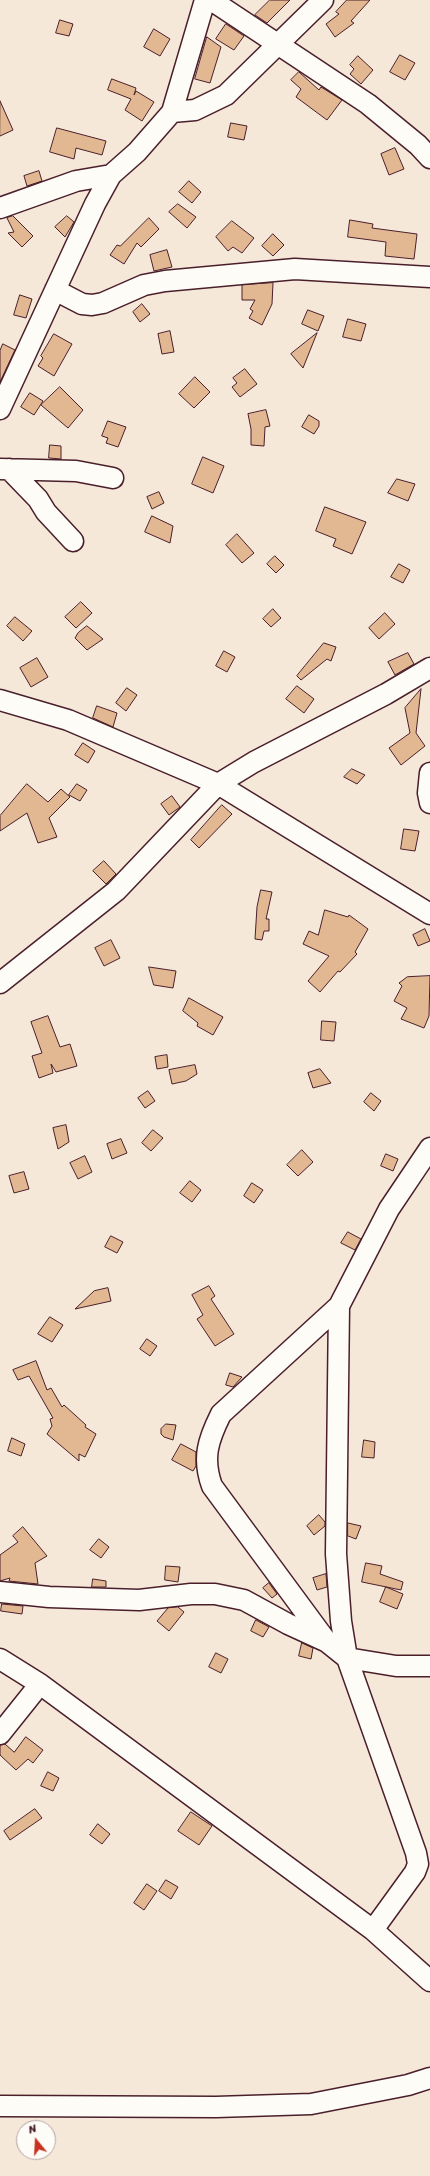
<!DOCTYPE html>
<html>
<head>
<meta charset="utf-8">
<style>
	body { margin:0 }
	#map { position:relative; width:430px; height:2176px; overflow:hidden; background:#f5e8d9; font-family:Sriracha,sans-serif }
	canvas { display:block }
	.north { position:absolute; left:16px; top:2120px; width:40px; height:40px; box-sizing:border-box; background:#fdfcf7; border:1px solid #b5a4a5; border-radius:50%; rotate:342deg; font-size:11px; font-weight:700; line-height:16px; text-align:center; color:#4a1f2b }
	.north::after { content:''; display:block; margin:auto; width:14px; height:18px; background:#c8321e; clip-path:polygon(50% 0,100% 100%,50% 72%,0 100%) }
</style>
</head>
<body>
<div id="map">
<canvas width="430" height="2176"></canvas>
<div class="north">N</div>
</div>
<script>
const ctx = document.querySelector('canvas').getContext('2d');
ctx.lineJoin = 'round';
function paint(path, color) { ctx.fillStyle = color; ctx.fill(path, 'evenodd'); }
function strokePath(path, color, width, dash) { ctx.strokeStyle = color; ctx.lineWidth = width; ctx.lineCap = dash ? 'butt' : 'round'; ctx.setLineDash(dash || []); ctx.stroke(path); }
const building = new Path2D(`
	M270 0H290L267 23 255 15Z
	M347 0H370L351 21 354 23 335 37 326 24 339 14 336 12Z
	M60 20 73 24 69 36 56 33Z
	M226 24 244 36 234 50 216 39Z
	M154 29 170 39 160 56 144 47Z
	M207 37 221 47 210 83 195 79Z
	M400 55 415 63 405 80 390 72Z
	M358 56 373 70 361 84 350 74 354 69 350 65Z
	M299 72 319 90 321 87 342 100 327 120 296 97 301 89 291 80Z
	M112 79 136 88 134 95 136 91 154 102 142 121 125 110 131 99 108 90Z
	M0 101 13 130 0 136Z
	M231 123 247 126 244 140 228 137Z
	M57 128 106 141 102 155 76 148 74 159 50 152Z
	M395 148 404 169 389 175 381 154Z
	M39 171 42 181 27 186 24 176Z
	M189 181 201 192 192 203 179 192Z
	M178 204 196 217 187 228 169 212Z
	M13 216 33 236 22 247 8 233 14 232 7 218Z
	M67 216 74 222 65 237 55 227Z
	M149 218 159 229 141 247 137 243 124 264 110 255 117 245 120 246Z
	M350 220 373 224 372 228 417 234 414 259 385 256 386 242 348 237Z
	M232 221 254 238 242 253 233 247 228 251 216 237Z
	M273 234 284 245 273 256 262 246Z
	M167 250 172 267 154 271 150 255Z
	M273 283 272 304 262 325 249 318 253 311 250 309 255 300H242V285Z
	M20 295 32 299 26 318 14 315Z
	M142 304 150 314 140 322 133 312Z
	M308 310 324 316 318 331 302 324Z
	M348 319 366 324 361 341 343 337Z
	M170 331 174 352 162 354 158 334Z
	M317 333 303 368 291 354Z
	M54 334 72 344 54 376 38 366 43 358 41 356Z
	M3 344 15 350 0 382V351Z
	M245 369 257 384 240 397 232 387 237 383 233 378Z
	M195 377 210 392 194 408 179 394Z
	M60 387 83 410 68 428 41 405Z
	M30 393 43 401 34 415 21 407Z
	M266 410 270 426 265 427 264 446 251 445V429L248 414Z
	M309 415 319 421V426L314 434 302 427Z
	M108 421 126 427 118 447 106 443 108 438 102 436Z
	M50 445 61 446V459L49 458Z
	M203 457 224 466 213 493 192 484Z
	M397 479 415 484 408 501 388 493Z
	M159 492 164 503 152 509 147 497Z
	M325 507 366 522 352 554 333 546 336 539 316 531Z
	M152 516 173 526 170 543 145 532Z
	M237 534 254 553 242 563 226 545Z
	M275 556 284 565 276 573 267 564Z
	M399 564 410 570 403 583 391 577Z
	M81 602 92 613 76 628 65 617Z
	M273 609 281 618 271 627 263 619Z
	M385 613 395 624 379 639 369 628Z
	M15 617 32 631 23 641 7 626Z
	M87 626 103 639 87 650 75 638 78 633Z
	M324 643 336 647 331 661 327 659 301 680 297 676Z
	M224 651 235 657 227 672 216 666Z
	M408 653 414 664 395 675 388 662Z
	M37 658 48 677 31 687 20 668Z
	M297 686 314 699 304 713 286 699Z
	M127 688 137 695 126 711 116 703Z
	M421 689 416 733 425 746 401 765 389 748 410 733 405 708Z
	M97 706 117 713 113 727 93 718Z
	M83 743 95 751 88 763 75 755Z
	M352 769 365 775 357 784 344 777Z
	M27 784 48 802 61 789 70 797 49 818 57 837 38 843 27 813 0 831V816Z
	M77 784 87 790 80 801 69 795Z
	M172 796 180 807 169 815 161 804Z
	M222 805 232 814 199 848 191 840Z
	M404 829 419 831 415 851 401 849Z
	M104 861 116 874 106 884 93 871Z
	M261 890 272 892 266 919H269V931H264L262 940 255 939 257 907Z
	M325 910 348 917 349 915 368 929 355 952 357 954 340 972 338 971 320 992 308 981 329 956 303 944 309 931 318 935Z
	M425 929 430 941 418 946 413 935Z
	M111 940 120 958 104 966 95 948Z
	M149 967 176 971 173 988 154 985Z
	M430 976 429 1016 424 1028 401 1019 407 1008 394 1001 402 986 399 983 407 977Z
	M189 998 223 1017 213 1035 197 1026 198 1023 183 1011Z
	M48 1016 60 1047 70 1044 77 1066 56 1072 51 1064 53 1073 39 1078 32 1056 42 1053 31 1022Z
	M322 1021 336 1022 334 1041 321 1040Z
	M167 1055 168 1067 157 1069 155 1057Z
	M195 1065 197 1074 186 1081 172 1084 169 1070Z
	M320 1069 331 1083 313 1088 308 1073Z
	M148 1091 155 1101 145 1108 138 1098Z
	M371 1093 381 1101 374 1111 364 1102Z
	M66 1125 69 1142 58 1149 53 1128Z
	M153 1130 163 1138 151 1151 142 1143Z
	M121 1139 127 1153 112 1159 107 1144Z
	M302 1150 313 1162 298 1176 287 1165Z
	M386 1154 398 1159 393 1171 381 1166Z
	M85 1156 92 1172 78 1179 70 1163Z
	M24 1172 29 1189 14 1193 9 1176Z
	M190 1181 201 1190 192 1202 180 1193Z
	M252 1183 263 1190 254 1203 244 1196Z
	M348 1232 361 1239 355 1250 341 1243Z
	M111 1236 123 1242 117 1253 105 1247Z
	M209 1286 215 1296 211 1299 234 1334 215 1346 197 1319 203 1315 192 1295Z
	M108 1288 111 1301 75 1309 94 1291Z
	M50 1317 63 1325 52 1342 38 1334Z
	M147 1339 157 1346 150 1356 140 1349Z
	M36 1361 47 1390 51 1388 62 1407 64 1405 86 1425 85 1427 96 1434 85 1457 79 1454V1461L47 1434 52 1426 50 1419 53 1418 29 1376 18 1380 13 1370Z
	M230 1373 242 1377 233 1387 226 1385Z
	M166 1424 176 1425 173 1440 164 1437 161 1434V1429Z
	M12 1438 25 1444 21 1456 8 1451Z
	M364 1440 375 1442 374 1458 362 1457Z
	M181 1444 196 1452V1466L193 1471 172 1460Z
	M319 1515 325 1522V1526L314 1535 307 1526Z
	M348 1523 361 1526 356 1539 348 1536Z
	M23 1527 47 1556 35 1563 38 1584 9 1581 10 1578 0 1581V1555L18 1542 13 1536Z
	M99 1539 109 1547 101 1558 90 1550Z
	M366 1563 382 1566 380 1574 403 1582 401 1590 362 1582Z
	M166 1566 180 1567 178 1582 165 1580Z
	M326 1574 327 1587 317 1590 313 1578Z
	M93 1579 106 1581V1587H92Z
	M269 1583 277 1594 272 1598 263 1588Z
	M386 1587 403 1594 397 1609 380 1602Z
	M2 1604 23 1606 22 1614 1 1611Z
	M178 1607 184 1612 169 1631 157 1621 168 1608Z
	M256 1620 269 1627 263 1637 251 1631Z
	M302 1643 313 1648 311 1659 299 1656Z
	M216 1653 228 1659 221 1673 209 1667Z
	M26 1737 43 1750 33 1763 28 1759 16 1770 0 1755V1745L5 1744 14 1752Z
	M48 1772 59 1778 53 1791 41 1786Z
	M35 1809 42 1818 10 1840 4 1831Z
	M191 1812 212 1826 199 1845 178 1831Z
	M98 1824 110 1834 102 1844 90 1835Z
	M166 1880 178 1887 171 1899 159 1891Z
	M147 1884 157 1891 144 1910 134 1903Z`);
const minor = new Path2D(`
	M211 0 368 104 418 145 430 158
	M172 112 195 110 226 95 323 0
	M0 208 76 181 111 175
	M55 290 82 304 92 305 103 303 144 285 165 281 295 269 430 277
	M0 409 95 204 111 175 137 152 172 112 205 0
	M0 469 76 471 113 478
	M9 469 38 499 46 512 73 541
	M0 700 68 720 218 784 430 914
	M430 773 428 793 430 803
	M0 983 116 891 218 784 254 762 386 694 430 668
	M339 1306 221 1414C208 1440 202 1458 212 1486L327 1642 347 1658 396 1666H430
	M0 1592 49 1597 139 1600 191 1594H215L244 1600 288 1624 325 1641
	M0 1659 40 1684 373 1930 430 1981
	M0 1734 40 1684
	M373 1930 415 1872 418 1864 416 1853 347 1658 341 1621 336 1554 339 1306 389 1209 430 1148
	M0 2106 216 2107 311 2104 408 2085 430 2078`);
paint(building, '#e2b892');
strokePath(building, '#4a1f2b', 1);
strokePath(minor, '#4a1f2b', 23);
strokePath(minor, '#fdfcf7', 20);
</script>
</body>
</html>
